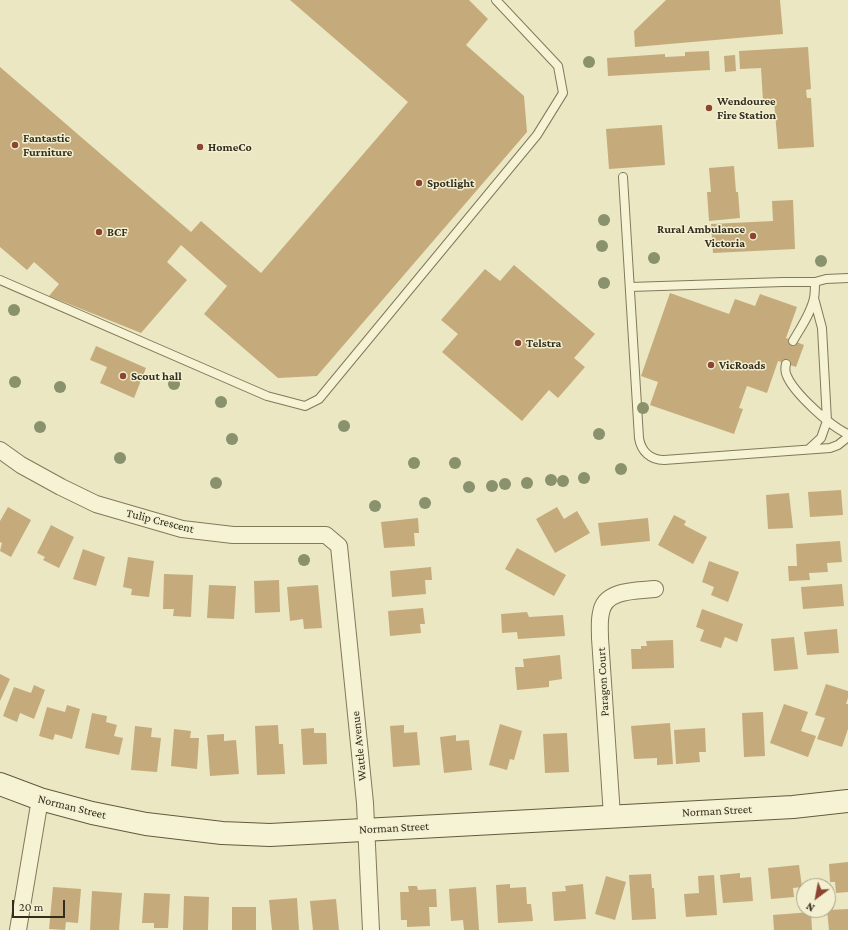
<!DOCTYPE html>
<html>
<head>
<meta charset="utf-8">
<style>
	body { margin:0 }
	#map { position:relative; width:848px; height:930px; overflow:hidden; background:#eae7c2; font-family:"Crimson Pro",serif }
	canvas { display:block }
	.north { position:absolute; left:796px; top:878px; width:40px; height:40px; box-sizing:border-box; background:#f2f0d1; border:1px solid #a6a289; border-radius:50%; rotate:212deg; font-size:11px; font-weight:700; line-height:16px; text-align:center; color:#332d1e }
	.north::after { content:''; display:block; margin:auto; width:14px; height:18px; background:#8c4530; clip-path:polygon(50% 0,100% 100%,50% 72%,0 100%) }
	.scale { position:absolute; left:12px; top:900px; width:53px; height:18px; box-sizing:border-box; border:2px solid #332d1e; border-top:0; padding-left:5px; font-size:12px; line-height:14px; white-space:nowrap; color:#332d1e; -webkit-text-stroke:3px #f2f0d1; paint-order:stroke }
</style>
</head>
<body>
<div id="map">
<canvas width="848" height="930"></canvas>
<div class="north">N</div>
<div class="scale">20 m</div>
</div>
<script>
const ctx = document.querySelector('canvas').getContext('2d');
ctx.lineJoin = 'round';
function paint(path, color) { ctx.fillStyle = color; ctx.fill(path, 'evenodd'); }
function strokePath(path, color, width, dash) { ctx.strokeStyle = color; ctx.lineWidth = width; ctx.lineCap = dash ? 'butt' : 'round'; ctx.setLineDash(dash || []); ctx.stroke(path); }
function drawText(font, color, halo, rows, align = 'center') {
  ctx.font = font + ' "Crimson Pro",serif'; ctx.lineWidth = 3; ctx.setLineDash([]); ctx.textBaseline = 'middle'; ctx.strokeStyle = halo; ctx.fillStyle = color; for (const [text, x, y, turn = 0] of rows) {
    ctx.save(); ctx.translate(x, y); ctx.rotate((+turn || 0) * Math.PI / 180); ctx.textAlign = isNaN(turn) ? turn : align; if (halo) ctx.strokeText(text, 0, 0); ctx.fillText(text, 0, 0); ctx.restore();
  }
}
const building = new Path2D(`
	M290 0H469L488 19 466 45 524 96 527 132 317 376 278 378 204 314 227 286 181 245 167 262 187 280 141 333 49 296 59 284 34 262 27 270 0 247V67L191 232 201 221 261 273 408 102Z
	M666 0H780L783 34 635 47 634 31Z
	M808 47 811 89 806 90 807 98H811L814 147 778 149 774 100 763 101 761 68 740 69 739 51Z
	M709 51 710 70 608 76 607 58 665 54V57L685 56V52Z
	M735 55 736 71 725 72 724 56Z
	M662 125 665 165 609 169 606 129Z
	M734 166 736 192H738L740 218 709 221 707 192H711L709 168Z
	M793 200 795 249 713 253 711 224 773 221 772 201Z
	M514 265 595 334 574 358 585 367 558 398 549 390 522 421 442 352 458 334 441 320 485 269 500 281Z
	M670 293 729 314 735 299 755 306 760 294 797 307 786 338 804 345 796 367 778 361 767 393 747 386 739 408 743 409 734 434 650 405 658 382 641 376Z
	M96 346 146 368 134 398 100 383 107 367 90 360Z
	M841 490 843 515 810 517 808 492Z
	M789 493 793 528 768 529 766 495Z
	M8 507 31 520 11 557 0 551 2 543 0 542V521Z
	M557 507 564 519 577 511 590 533 555 553 536 519Z
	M674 515 686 521 684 525 707 537 693 564 658 545Z
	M418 518 419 533H414L415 546 384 548 381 522Z
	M648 518 650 541 601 546 598 523Z
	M51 525 74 537 59 568 43 560 45 557 37 553Z
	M840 541 842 562 827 563 828 572 809 573 810 580 789 581 788 566H797L796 544Z
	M517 548 566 575 554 596 505 569Z
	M83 549 105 557 96 586 73 579Z
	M128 557 154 561 149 597 131 595 132 589 123 587Z
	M709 561 739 572 728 602 711 595 714 587 702 582Z
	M431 567 432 580H425L426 594 392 597 390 571Z
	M164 574 193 575 191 617 173 616 174 609H163Z
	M279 580 280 612 255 613 254 581Z
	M842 584 844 606 803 609 801 587Z
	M209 585 236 586 234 619 207 618Z
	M318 585 322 628 304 629 303 619 290 621 287 587Z
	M423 608 425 624H420L421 633 390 636 388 611Z
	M702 609 743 624 737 642 725 637 721 648 700 641 704 630 696 627Z
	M527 612 529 617 563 615 565 636 518 639 517 632 502 633 501 614Z
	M837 629 839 653 807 655 804 632Z
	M794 637 798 669 774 671 771 639Z
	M673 640 674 668 632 669 631 649H641V646H647L646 641Z
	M560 655 562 679 549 681V687L517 690 515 667H524L523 659Z
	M0 674 10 679 0 701Z
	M826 684 848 691V698L846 704H848V729L842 747 817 739 825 718 815 715Z
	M34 685 45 690 34 719 20 713 17 722 3 716 14 687 31 693Z
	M784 704 808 712 801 731 816 736 808 757 770 743Z
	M67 705 80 709 72 739 55 734 53 740 39 736 47 707 65 712Z
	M763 712 765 756 744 757 742 713Z
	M92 713 107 716 106 722 117 725 114 736 123 738 119 755 85 748Z
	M670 723 673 764 657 765V758L634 759 631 726Z
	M500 724 522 731 514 760 510 759 507 770 489 765Z
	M278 725 279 744H283L285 774 257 775 255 726Z
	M404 725V733L417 732 420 765 393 767 390 726Z
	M135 726 152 728 151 737 161 738 157 772 131 770Z
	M314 728V733H326L327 764 303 765 301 729Z
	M705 728 706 752H699L700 762 676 764 674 730Z
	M174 729 191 731 190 738H199L197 769 171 766Z
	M567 733 569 772 545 773 543 734Z
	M224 734V741L236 740 239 774 210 776 207 735Z
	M456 735V741L469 740 472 770 444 773 440 737Z
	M848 862V892L836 893 835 882H830L829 864Z
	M799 865 802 887 793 888 794 897 771 899 768 868Z
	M740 873V878L751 877 753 901 723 903 720 875Z
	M651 874 652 888H654L656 919 632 920 629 875Z
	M714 875 717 915 686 917 684 894 699 893 698 876Z
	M606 876 626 882 615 920 595 914Z
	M510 884V888L526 887 527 904H531L533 921 498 923 496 885Z
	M583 884 586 919 554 921 552 892 566 891 565 886Z
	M408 886H417L418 890 436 889 437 907H429L430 926 407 927V920H401L400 892H409Z
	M53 887 81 889 78 923 66 922 65 930 49 929Z
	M476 887 479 930H464L463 920 451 921 449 889Z
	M92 891 122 893 119 930H90Z
	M144 893 170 894 168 928H154V923H142Z
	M184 896 209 897 208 930H183Z
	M297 898 299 930H272L269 900Z
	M336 899 339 930H313L310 901Z
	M232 907H256V930H232Z
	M848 909V930H829L827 910Z
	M811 912 812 930H774L773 915Z`);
const service = new Path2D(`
	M623 177 639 438C641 451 650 460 664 460L830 448 838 445 848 437
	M0 280 267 396 305 406 319 399 537 135 563 93 558 66 496 0
	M630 287 783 282H815L826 279 848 278
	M793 341C801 327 811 313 814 298 815 293 815 287 815 282
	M786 364C785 368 785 372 787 376 794 393 831 427 848 434
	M809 449 821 438 827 421 822 328 814 298`);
const minor = new Path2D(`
	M0 450 21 465 61 487 96 504 182 529 233 535H326L339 546 365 803 371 930
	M612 816 600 638C600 630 599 621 601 613 604 589 637 591 655 589
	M18 930 40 799`);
const secondary = new Path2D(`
	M0 784 40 799 92 813 146 824 222 833 270 835 793 807 848 801`);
const trees = [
	[589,62],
	[604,220],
	[602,246],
	[654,258],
	[821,261],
	[604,283],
	[14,310],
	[15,382],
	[174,384],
	[60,387],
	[221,402],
	[643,408],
	[344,426],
	[40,427],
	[599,434],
	[232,439],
	[120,458],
	[414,463],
	[455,463],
	[621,469],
	[584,478],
	[551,480],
	[563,481],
	[216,483],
	[527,483],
	[505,484],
	[492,486],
	[469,487],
	[425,503],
	[375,506],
	[304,560]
];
const markers = [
	[709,108,4,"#8c4530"],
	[15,145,4,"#8c4530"],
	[200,147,4,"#8c4530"],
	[419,183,4,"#8c4530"],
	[99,232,4,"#8c4530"],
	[753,236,4,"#8c4530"],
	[518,343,4,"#8c4530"],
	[711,365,4,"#8c4530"],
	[123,376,4,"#8c4530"]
];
const poiNames = [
	["Wendouree",717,101],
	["Fire Station",717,115],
	["Fantastic",23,138],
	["Furniture",23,152],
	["HomeCo",208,147],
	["Spotlight",427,183],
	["Rural Ambulance",745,229,"right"],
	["Victoria",745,243,"right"],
	["BCF",107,232],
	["Telstra",526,343],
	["VicRoads",719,365],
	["Scout hall",131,376]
];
const streetNames = [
	["Tulip Crescent",160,521,14],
	["Paragon Court",603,682,-93],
	["Wattle Avenue",359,746,-96],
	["Norman Street",72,807,14],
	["Norman Street",717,811,-3],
	["Norman Street",394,828,-3]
];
paint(building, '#c5ab7b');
strokePath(service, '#82795b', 10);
strokePath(minor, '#82795b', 18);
strokePath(secondary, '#635a3e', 24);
strokePath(service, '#f5f3d4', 8);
strokePath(minor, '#f5f3d4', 16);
strokePath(secondary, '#f5f3d4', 22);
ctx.fillStyle = '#89926c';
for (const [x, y] of trees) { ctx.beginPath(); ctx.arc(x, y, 6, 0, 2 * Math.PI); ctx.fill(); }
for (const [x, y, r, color] of markers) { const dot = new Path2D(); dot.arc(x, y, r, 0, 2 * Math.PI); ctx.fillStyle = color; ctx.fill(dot); strokePath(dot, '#f2f0d1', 1.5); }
drawText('bold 12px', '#332d1e', '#f2f0d1', poiNames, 'left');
drawText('12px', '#332d1e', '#f2f0d1', streetNames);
</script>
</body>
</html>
